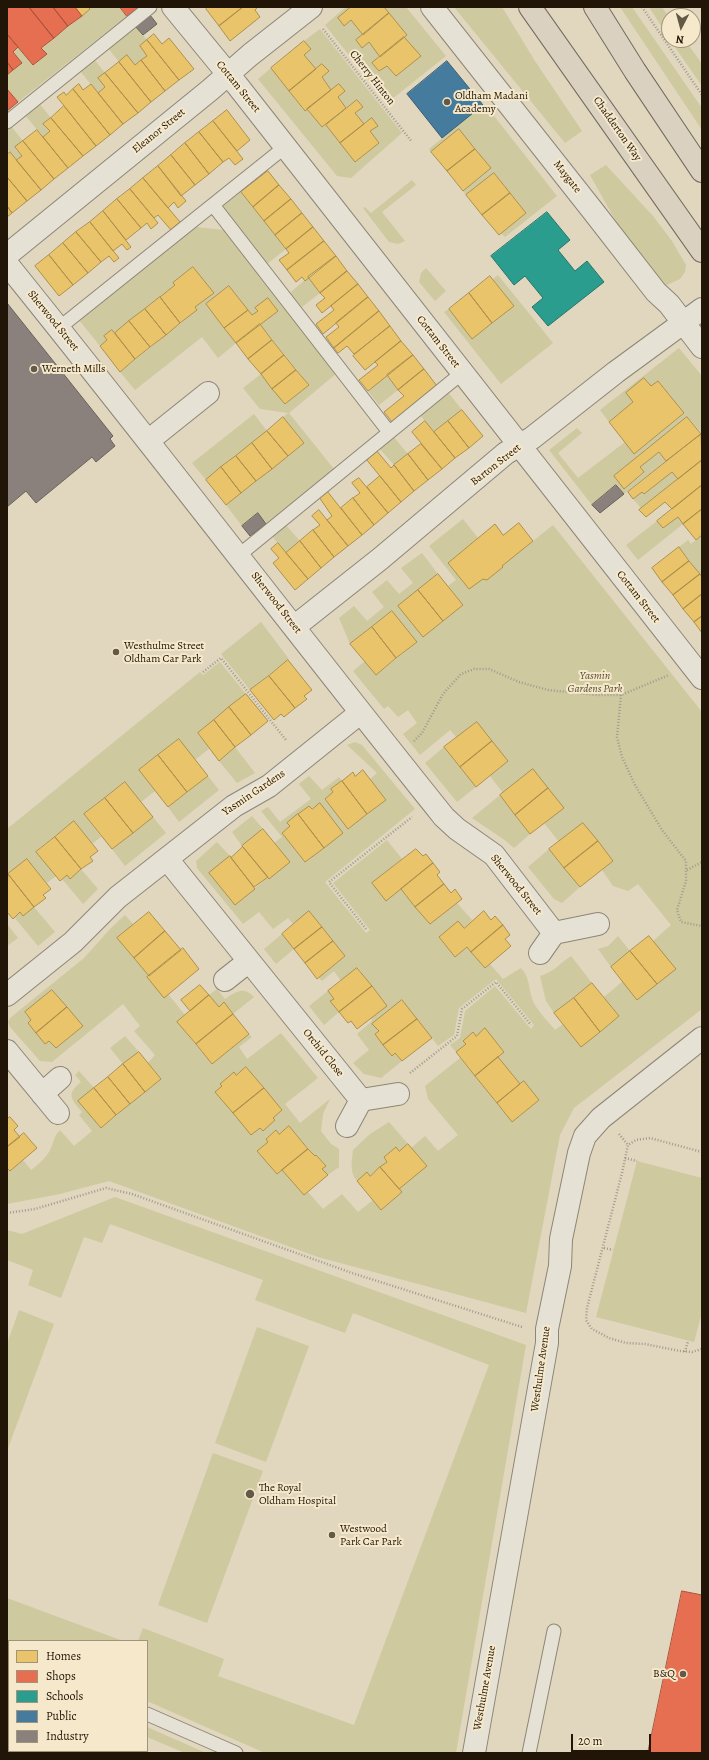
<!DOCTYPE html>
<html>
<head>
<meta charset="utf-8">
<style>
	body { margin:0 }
	#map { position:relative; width:709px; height:1760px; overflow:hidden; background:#e1d6be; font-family:Alegreya,serif }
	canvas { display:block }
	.frame { position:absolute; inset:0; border:8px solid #201507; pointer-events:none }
	.legend { position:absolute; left:8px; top:1640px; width:140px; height:112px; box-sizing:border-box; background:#f5e8cb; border:1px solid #a0947d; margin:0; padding:5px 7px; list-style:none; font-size:12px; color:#201507 }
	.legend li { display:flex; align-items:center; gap:8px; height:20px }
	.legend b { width:20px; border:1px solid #a0947d }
	.north { position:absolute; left:661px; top:8px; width:40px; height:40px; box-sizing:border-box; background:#f5e8cb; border:1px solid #a0947d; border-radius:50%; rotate:186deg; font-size:11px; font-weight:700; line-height:16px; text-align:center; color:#201507 }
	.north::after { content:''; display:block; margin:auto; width:14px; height:18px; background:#645947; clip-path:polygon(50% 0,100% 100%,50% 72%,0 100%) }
	.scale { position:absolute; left:571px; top:1734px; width:80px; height:18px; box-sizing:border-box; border:2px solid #201507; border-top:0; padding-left:5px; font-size:12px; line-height:14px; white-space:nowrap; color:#201507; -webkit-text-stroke:3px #f5e8cb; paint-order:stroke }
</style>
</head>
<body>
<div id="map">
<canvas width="709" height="1760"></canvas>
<div class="frame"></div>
<ul class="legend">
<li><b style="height:11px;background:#e9c46a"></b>Homes</li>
<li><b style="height:11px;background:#e76f51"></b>Shops</li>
<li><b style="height:11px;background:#2a9d8f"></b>Schools</li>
<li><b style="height:11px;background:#457b9d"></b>Public</li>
<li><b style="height:11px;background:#8a817c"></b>Industry</li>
</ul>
<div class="north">N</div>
<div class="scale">20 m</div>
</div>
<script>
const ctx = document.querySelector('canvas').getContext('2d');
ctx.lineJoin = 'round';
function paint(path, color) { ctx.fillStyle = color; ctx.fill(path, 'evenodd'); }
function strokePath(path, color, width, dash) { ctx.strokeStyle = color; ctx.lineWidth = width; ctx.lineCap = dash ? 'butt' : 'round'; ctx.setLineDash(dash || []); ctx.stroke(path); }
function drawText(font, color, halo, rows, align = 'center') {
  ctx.font = font + ' Alegreya,serif'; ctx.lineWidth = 4; ctx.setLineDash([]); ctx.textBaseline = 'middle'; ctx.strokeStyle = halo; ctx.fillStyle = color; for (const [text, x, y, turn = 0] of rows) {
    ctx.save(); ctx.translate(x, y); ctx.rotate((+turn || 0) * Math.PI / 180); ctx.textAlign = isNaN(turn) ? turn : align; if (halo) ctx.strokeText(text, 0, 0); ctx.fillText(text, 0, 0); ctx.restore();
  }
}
const green = new Path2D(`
	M88 7H120L127 16 18 102 7 89V75L22 63 13 52 18 47 33 65 47 54 41 48 90 9Z
	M346 7H351L338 18 344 25 351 20 363 35 356 40 362 48 369 42 380 57 372 63 379 71 387 66 396 76 420 56 404 37 407 35 384 7H406L446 56 387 103 325 25Z
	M454 7H502L535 61 582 131 565 143Z
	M620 7H632L702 108V130Z
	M649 7H662L669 17V38Z
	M135 26 147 40 140 46 147 56 135 65 127 55 119 62 108 48Z
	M320 29 402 133 351 178 337 176 258 79 271 68 304 111 307 109 322 127 326 125 355 162 379 143 370 131 377 125 372 118 364 124 355 113 363 107 357 100 346 108 338 97 345 91 339 84 331 90 322 77 329 71 322 64 316 69 304 55 310 49 304 41Z
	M670 40H685L702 64V86Z
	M94 59 105 73V87L98 93 80 71Z
	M39 103 51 118 43 124 50 131 43 137 25 115Z
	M483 105 487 107 557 196 505 237 501 233 526 213 494 173 466 195 463 191 491 168 459 129 431 152 429 149Z
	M11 126 23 141 15 148 22 156 16 160 7 149V130Z
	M606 165 653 216 672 241 686 265 685 272 680 279 667 285 661 284 618 225 590 175Z
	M412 180 416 185 382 212 405 241 398 244 389 242 363 208 365 207 371 213Z
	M241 192 286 249 267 264 222 207Z
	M196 227 224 230 337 373 289 413 334 469 266 524 258 514 242 526 226 505 304 443 283 417 288 413 260 409 243 388 261 374 285 404 309 385 260 324 278 311H258L252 315 229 286 206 304 236 343 218 358 202 337 135 390 120 372 197 310 195 307 213 293 193 267 173 283 175 285 115 333 112 330 104 336 107 340 100 346 79 320Z
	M426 268 446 291 435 301 419 282 421 273Z
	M498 275 553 343 501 384 444 312 449 309 473 338 514 306 493 279Z
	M308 277 320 293 302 307 290 293Z
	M679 348 702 376V433L687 417 614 476 624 489 644 473 640 467 659 452 666 461 624 494 616 485 592 505 549 450 577 428 582 433 558 453 578 478 625 442 634 454 684 413 658 381 609 422 600 410Z
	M387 375 398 390 379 405 368 391Z
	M448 392 462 410 434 432 420 415Z
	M254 414 267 431 206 480 192 463Z
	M393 436 408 454 394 465 379 448Z
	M672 472 678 479 641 508 633 499 642 492 644 494Z
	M678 517 683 524 638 560 626 545 657 521 663 528Z
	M463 519 478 538 448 563 469 589 483 579 487 580 503 567 502 566 553 525 702 712V1009L574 1108 560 1135 526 1313 318 1257 109 1181 60 1194 7 1204V1168L10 1171 23 1160 31 1170C39 1164 47 1157 51 1148 54 1141 54 1136 60 1130L74 1146 92 1131 79 1115 82 1112C71 1099 66 1094 81 1082L75 1075 79 1071 94 1088 79 1101 101 1128 161 1079 148 1063 155 1055 134 1031 140 1026 123 1004 52 1062 40 1061 10 1027 8 1022 10 1018 84 958 111 928 125 915 134 925 118 938 149 976 168 994 185 1015 177 1022 212 1064 249 1034 252 1037 239 1047 247 1059 281 1033 318 1078 285 1104 300 1123 330 1099 323 1114 321 1131 331 1144 339 1149V1167L328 1175 322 1169 325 1165 317 1155 315 1156 289 1126 279 1134 276 1130 266 1138 268 1142 257 1151 277 1174 282 1170 304 1194 308 1192 323 1209 342 1194 358 1212 373 1200 381 1210 401 1193 399 1189 426 1166 411 1148 425 1136 438 1151 458 1135 428 1099 425 1086 460 1058 512 1122 539 1100 524 1081 520 1084 498 1057 504 1051 485 1029 476 1036 473 1032 463 1041 466 1044 456 1052 450 1045 460 1038 465 1011 495 986 531 1029 534 1025 496 979 459 1008 454 1035 438 1046 402 1000 372 1024 379 1031 375 1034 392 1056 395 1053 402 1061 381 1078 364 1074 353 1063 369 1050 357 1034 372 1021 371 1018 387 1006 358 968 341 981 334 971 322 981 318 977 345 956 310 912 293 924 288 918 273 929 259 912 243 924 197 868 196 861 217 842 230 856 235 905 268 877 269 879 289 862 274 843 282 837 261 811 268 807 280 822 311 799 299 784 309 776 322 790 339 777 342 781 331 789 333 792 325 799 348 829 386 800 370 779 377 773 347 745 355 742 362 745 415 809 325 882 366 933 370 930 333 883 387 840 402 859 373 883 401 889 430 924 457 903 472 920 464 928 458 921 439 937 455 957 467 947 485 968 490 964 503 979 521 968C531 978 528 993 535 1005 540 1014 549 1022 555 1030L563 1024 600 1032 619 1016 604 997 623 981 653 941 671 925 638 884 628 891 613 886 602 870 613 861 583 823 559 842 544 823 563 807 533 770 503 793 490 776 508 761 477 722 457 738 450 730 420 755 403 734 417 723 408 710 398 717 388 706 384 709 353 671 365 661 376 675 417 642 392 611 350 644 339 618 354 606 367 621 384 607 372 592 387 580 399 594 413 583 401 568 422 553 438 574 399 606 423 637 463 605 448 586 456 580 429 546ZM309 806 312 809 324 848 305 862 282 833 290 826 287 823ZM52 990 83 1026 56 1048 49 1041 45 1043 28 1023 31 1020 25 1013ZM246 1067 282 1110 273 1118 275 1120 263 1130 220 1084 233 1073 236 1075Z
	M285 524 300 541 286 553 271 535Z
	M702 535V577L679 547 688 540 691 544Z
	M261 622 289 659 250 690 221 654Z
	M220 662 246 694 198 733 210 748 195 760 178 739 139 770 155 791 141 802 124 782 84 814 101 837 92 844 74 821 36 851 56 876 47 883 27 859 7 875V829L200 672 203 675Z
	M235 747 255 773 237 783 219 761Z
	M444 747 476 787 457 802 425 763Z
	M208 776 219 790 179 822 168 807Z
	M500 795 530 834 514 848 506 841 472 818Z
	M252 816 263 829 242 846 232 832Z
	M153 817 166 833 125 866 112 849Z
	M549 849 580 887 562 903 554 899 528 867Z
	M81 869 98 889 83 904 62 879 67 875 70 878Z
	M34 907 55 932 38 946 14 917 20 912 23 916Z
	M7 924 18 938 7 946Z
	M282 934 294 949 276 964 264 949Z
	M618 936 630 951 611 967 598 949 608 946Z
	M571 956 592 983 554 1013 546 1001 540 976C554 972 560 963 571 956Z
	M217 989 225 999C236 991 244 986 254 997L233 1014 224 1003 219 1007 209 995Z
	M328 991 334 999 331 1002 339 1012 324 1025 309 1006Z
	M125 1036 139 1052 123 1064 110 1048Z
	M389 1122 408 1144 399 1151 395 1148 384 1157 387 1162 370 1176 367 1172 357 1181C349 1172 352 1161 353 1150L370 1134Z
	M637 1161 702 1178V1313L694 1342 596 1317Z
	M115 1197 526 1345 456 1753H265L147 1701V1641H138L143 1628 224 1659 218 1676 354 1725 489 1365 353 1313 345 1333 255 1300 263 1280 110 1224 102 1243 84 1237 61 1298 28 1285 33 1270 7 1260V1230L22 1234Z
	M19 1310 54 1324 7 1451V1344Z
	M257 1327 309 1346 266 1462 215 1443Z
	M213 1453 263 1471 207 1623 158 1605Z
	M7 1598 123 1641H10L7 1640Z
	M147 1727 206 1753H185L147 1737Z`);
const homes = new Path2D(`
	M75 7H88L90 9 82 16Z
	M208 7H243L219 26 206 9Z
	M243 7H258L255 10 260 17 230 41 219 26Z
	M351 7H384L389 13 363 35 351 20 344 26 338 18Z
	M389 13 407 35 380 57 369 42 362 48 356 40Z
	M154 34 162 44 169 38 194 69 179 80 147 40Z
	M404 37 421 56 396 76 387 66 379 71 372 63Z
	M147 40 179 80 165 91 141 60 147 56 140 46Z
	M304 41 311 49 304 55 316 69 289 91 271 68Z
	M127 55 135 65 141 60 165 91 151 102 119 62Z
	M119 62 151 102 138 113 105 73Z
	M322 64 329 71 322 77 331 90 305 111 289 91Z
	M105 73 138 113 123 124 98 93 105 87 98 78Z
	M79 84 83 90 91 84 123 124 110 135 73 89Z
	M339 84 345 91 338 97 346 108 322 127 307 109Z
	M73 89 110 135 96 146 57 97 64 92 66 95Z
	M357 100 363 107 355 113 364 124 340 143 326 125Z
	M64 106 96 146 83 156 51 118Z
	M227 110 250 140 237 151 213 121Z
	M51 118 83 156 68 168 43 137 50 131 43 124Z
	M372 118 378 126 370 131 379 143 355 162 340 143Z
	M213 121 243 159 235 165 229 158 223 162 199 132Z
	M459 129 475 149 447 171 431 152Z
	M37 130 68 168 54 179 23 141Z
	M199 132 223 162 209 174 185 143Z
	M23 141 54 179 41 190 16 160 22 156 15 147Z
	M185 143 209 174 195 185 171 155Z
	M475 149 491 168 463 191 447 171Z
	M10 152 41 190 27 201 7 177V155Z
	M171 155 195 185 181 196 158 166Z
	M158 166 186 201 178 208 174 202 168 208 143 178Z
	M268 171 279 185 253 207 241 192Z
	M494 173 510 193 482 215 466 195Z
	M7 177 27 201 12 213 7 206Z
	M143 178 180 222 171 230 158 215 154 218 130 189Z
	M279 185 291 199 264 221 253 207Z
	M130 189 158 223 151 229 147 223 141 228 117 199Z
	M510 193 526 213 499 235 482 215Z
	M117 199 141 228 126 240 103 211Z
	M291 199 302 213 275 235 264 221Z
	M7 206 12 213 7 217Z
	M103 211 131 247 127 250 122 244 113 251 90 222Z
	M302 213 313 227 286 249 275 235Z
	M90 222 119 258 114 262 109 256 101 262 76 232Z
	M313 227 324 241 287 270 279 260 289 253 286 249Z
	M76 232 101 262 88 273 63 243Z
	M324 241 336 256 305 281 302 277 296 282 287 270Z
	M63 243 88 273 73 285 49 255Z
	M49 255 73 285 59 296 35 266Z
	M336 256 347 271 320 293 308 277Z
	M193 267 214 293 195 307 197 310 180 323 160 297 175 285 173 283Z
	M347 271 358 284 322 313 316 305 325 298 320 293Z
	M490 276 514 306 492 323 469 293Z
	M358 284 368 297 323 334 316 324 334 310 331 306Z
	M229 286 248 310 224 328 206 304Z
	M469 293 492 323 472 339 449 309Z
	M160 297 180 323 166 335 145 309Z
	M368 297 379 311 334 348 326 337 339 327 336 323Z
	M268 298 278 311 236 343 224 328 248 310 252 315 258 311 255 308Z
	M145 309 166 335 150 347 129 321Z
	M379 311 390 326 354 354 347 346 338 353 334 348Z
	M129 321 150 347 135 359 115 333Z
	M260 324 272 340 248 359 236 343Z
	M390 326 401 341 365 370 353 356Z
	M112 330 135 359 120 372 100 346 107 340 104 336Z
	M272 340 284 355 261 374 248 359Z
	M401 341 413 355 368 391 359 380 378 365 375 362Z
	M284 355 296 370 272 389 261 374Z
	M413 355 424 369 398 390 387 375Z
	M424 369 437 386 392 422 384 412 404 396 398 390Z
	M296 370 309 385 285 404 272 389Z
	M644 378 651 386 658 381 684 413 634 454 609 422 633 402 626 393Z
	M462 410 483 436 469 448 448 421Z
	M283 417 304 443 288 456 267 431Z
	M687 417 701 434 666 461 659 452 640 467 644 472 624 489 614 476Z
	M425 421 455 458 442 469 412 432Z
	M448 421 469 448 455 458 434 432Z
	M267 431 288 456 272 469 252 443Z
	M701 434 702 460 678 479 672 472 644 494 642 492 633 499 628 492Z
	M252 443 272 469 256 481 236 456Z
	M421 444 442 469 428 480 408 454Z
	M376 450 391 468 394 465 414 491 401 502 366 459Z
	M408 454 428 480 414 491 394 465Z
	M236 456 256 481 241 493 221 467Z
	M702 460V485L672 509 665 502 646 517 639 510Z
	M221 467 241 493 226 505 206 480Z
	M380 476 401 502 388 513 367 487Z
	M359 478 388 513 374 525 353 498 360 493 352 483Z
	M702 485V509L683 524 678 517 663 528 657 521Z
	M327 491 362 535 348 546 327 520 332 516 319 497Z
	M353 498 374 525 362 535 341 508Z
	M702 509V535L696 540 683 524Z
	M319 510 348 546 334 557 313 530 320 525 312 516Z
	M519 523 533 541 502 566 503 567 487 580 483 579 469 589 448 563 495 524 503 535Z
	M313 530 334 557 321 568 300 541Z
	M300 541 321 568 308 579 286 553Z
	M278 543 308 579 295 590 273 563 279 558 271 549Z
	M679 547 689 561 662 582 652 568Z
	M689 561 700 574 673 595 662 582Z
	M438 574 463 605 443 621 418 590Z
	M700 574 702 577V594L683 609 673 595Z
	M418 590 443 621 423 637 398 606Z
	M702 594V616L694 622 683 609Z
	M392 611 417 642 396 658 372 627Z
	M702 616V633L694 622Z
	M372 627 396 658 376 675 350 644Z
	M288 660 312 690 304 696 307 699 295 708 269 676Z
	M269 676 295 708 284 717 281 714 274 720 250 690Z
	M246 694 268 721 251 735 229 707Z
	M229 707 251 735 235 747 214 720Z
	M214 720 235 747 219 761 198 733Z
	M477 722 492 741 460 767 444 747Z
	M179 739 208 776 187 792 158 755Z
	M492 741 508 761 476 787 460 767Z
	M158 755 187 792 168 807 139 770Z
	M533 769 548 788 515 815 500 795Z
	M363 770 386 800 367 814 342 781 353 772 355 776Z
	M342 781 367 814 348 829 325 799 333 792 331 789Z
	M125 782 153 817 133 833 105 798Z
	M548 788 564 808 530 834 515 815Z
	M105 798 133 833 112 849 84 814Z
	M320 803 343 833 324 848 298 814 309 806 312 809Z
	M298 814 324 848 305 862 282 833 290 826 287 823Z
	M74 821 98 851 90 857 93 861 81 869 55 837Z
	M583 823 598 841 564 868 549 849Z
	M263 829 290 862 269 879 242 846Z
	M55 837 81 869 70 879 67 875 60 881 36 852Z
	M598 841 613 861 580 887 564 868Z
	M243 847 268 877 254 887 231 858Z
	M416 849 423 856 426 854 433 863 386 901 372 883Z
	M230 856 255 889 235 905 209 873Z
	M27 859 51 889 43 895 46 898 34 907 8 874Z
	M433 863 440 872 437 875 444 884 415 907 401 889Z
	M8 874 34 907 23 916 20 912 13 919 7 912Z
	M444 884 451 893 455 889 462 899 430 924 415 907Z
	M309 911 322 927 294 949 282 934Z
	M484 911 491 920 495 916 503 925 471 952 467 947 455 957 439 937 458 921 464 928Z
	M149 912 165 931 134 958 117 938Z
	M503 925 510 935 505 939 511 946 485 968 471 952Z
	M322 927 333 941 305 963 294 949Z
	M165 931 181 950 149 976 134 958Z
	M649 936 676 969 657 984 630 951Z
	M333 941 345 956 317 979 305 963Z
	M183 948 199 969 164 998 147 977Z
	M630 951 657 984 637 1000 611 967Z
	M357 968 372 986 339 1012 330 1001 334 999 328 991Z
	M592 983 619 1016 600 1032 574 998Z
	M200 985 209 995 190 1011 181 1000Z
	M372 986 387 1006 357 1029 351 1021 348 1023 339 1012Z
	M52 990 67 1007 36 1033 28 1023 31 1020 25 1012Z
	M209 995 219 1007 224 1002 233 1014 196 1044 177 1022Z
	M574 998 600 1032 581 1047 554 1013Z
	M402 1000 417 1019 383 1045 375 1034 379 1031 372 1024Z
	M67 1007 83 1026 56 1048 49 1041 45 1044 36 1033Z
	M233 1014 249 1034 212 1064 196 1044Z
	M417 1019 432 1038 402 1061 395 1053 392 1056 383 1045Z
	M485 1028 504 1052 475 1076 456 1052 466 1044 463 1041 473 1032 476 1036Z
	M139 1052 161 1079 145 1092 123 1064Z
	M498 1057 520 1084 497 1103 475 1076Z
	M123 1064 145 1092 130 1104 108 1077Z
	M246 1067 264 1088 233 1113 215 1092 222 1086 220 1084 234 1072 236 1075Z
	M108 1077 130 1104 116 1115 94 1088Z
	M524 1081 539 1100 512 1122 497 1103Z
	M94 1088 116 1115 101 1128 78 1101Z
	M264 1088 282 1110 273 1118 275 1120 263 1131 260 1128 251 1135 233 1113Z
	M10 1117 18 1126 14 1130 20 1137 7 1147V1119Z
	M289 1126 308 1149 277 1174 257 1151 268 1142 266 1139 276 1130 279 1134Z
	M24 1133 37 1148 10 1171 7 1168V1147Z
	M408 1144 427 1166 399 1189 380 1167 387 1162 384 1157 396 1147 399 1151Z
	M308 1149 315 1156 316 1155 326 1166 322 1169 328 1175 304 1195 282 1170Z
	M380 1167 402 1192 381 1210 357 1181 367 1172 370 1176Z`);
const shops = new Path2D(`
	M7 7H29L54 38 41 48 47 54 33 65 7 34Z
	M29 7H53L68 26 54 38Z
	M53 7H75L82 16 68 26Z
	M120 7H139L127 16Z
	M7 34 18 47 13 52 22 63 13 70 7 62Z
	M7 62 13 70 7 75Z
	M7 89 18 102 7 111Z
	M682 1591 702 1595V1753H648Z`);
const schools = new Path2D(`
	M547 212 570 240 558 250 575 271 587 261 604 282 548 326 532 307 543 298 525 276 514 285 491 256Z`);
const public = new Path2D(`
	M447 61 483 105 442 138 407 94Z`);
const industry = new Path2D(`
	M150 15 157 24 143 35 135 26Z
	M7 303 113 436 110 439 115 446 96 462 92 457 36 503 26 491 7 507Z
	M616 485 624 494 600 513 592 505Z
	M258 513 266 524 250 536 242 526Z`);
const path = new Path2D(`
	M642 7 702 95
	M323 29 412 142
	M203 672 221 658 286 740
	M621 695 617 737 622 757 635 785 662 830 686 861V881L677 910 681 922 702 926
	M414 741 422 733 443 694 461 674 474 669H489L519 682 548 690 597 695H621L669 675
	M687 870 702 862
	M366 929 329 882 412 817
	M410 1073 457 1036 462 1009 496 982 531 1025
	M619 1134 628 1145
	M702 1152 650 1138 636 1140 628 1145 622 1173 587 1308 586 1320 592 1329 609 1338 626 1343 645 1344 680 1351 692 1352 702 1349
	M625 1158 637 1161
	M7 1213 35 1209 106 1188 132 1194 352 1273 522 1327
	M604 1248 613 1250
	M685 1352 688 1341`);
const service = new Path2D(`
	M7 122 150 7
	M213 205 389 432
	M59 328 285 147
	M238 556 462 373
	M7 1654 9 1655
	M147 1714 236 1753
	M529 1753 554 1631`);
const minor = new Path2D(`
	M173 7 237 85 702 678
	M432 7 593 211 656 292 669 304 702 347
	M7 255 210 90 250 55 311 7
	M7 264C155 447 297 634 444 817L457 829 494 855 554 933
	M148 441 208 393
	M294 627 380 559 506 453 532 438 616 372 702 309
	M167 859 361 1100
	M540 953 554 933 598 924
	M225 980 249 961
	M7 995 73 942 118 897 234 806 269 786 360 713
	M7 1051 58 1113
	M42 1094 60 1078
	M347 1126 361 1100 398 1094
	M474 1753 547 1343V1329L560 1266 561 1239 579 1153 585 1136 601 1118 702 1038`);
const trunk = new Path2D(`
	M530 7 702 251
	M595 7 635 71 702 171`);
const markers = [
	[447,102,4,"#645947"],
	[34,369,4,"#645947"],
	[116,652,4,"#645947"],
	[250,1494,5,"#645947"],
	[332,1535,4,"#645947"],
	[683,1674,4,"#645947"]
];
const streetNames = [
	["Cherry Hinton",372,78,52],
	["Cottam Street",238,87,51],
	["Chadderton Way",617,129,55],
	["Eleanor Street",159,131,-39],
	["Maygate",567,177,52],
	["Sherwood Street",53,321,51],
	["Cottam Street",438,342,52],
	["Barton Street",496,465,-38],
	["Cottam Street",638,597,52],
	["Sherwood Street",276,603,52],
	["Yasmin Gardens",254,793,-34],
	["Sherwood Street",516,885,51],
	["Orchid Close",323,1053,51],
	["Westhulme Avenue",541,1369,-82],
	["Westhulme Avenue",485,1688,-80]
];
const poiNames = [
	["Oldham Madani",455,96],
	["Academy",455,109],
	["Werneth Mills",42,369],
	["Westhulme Street",124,646],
	["Oldham Car Park",124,659],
	["The Royal",259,1488],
	["Oldham Hospital",259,1501],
	["Westwood",340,1529],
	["Park Car Park",340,1542],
	["B&Q",675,1674,"right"]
];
const parkNames = [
	["Yasmin",595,676],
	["Gardens Park",595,689]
];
paint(green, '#cfc99f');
paint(homes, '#e9c46a');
strokePath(homes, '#ad904c', 1);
paint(shops, '#e76f51');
strokePath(shops, '#ab543b', 1);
paint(schools, '#2a9d8f');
strokePath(schools, '#277466', 1);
paint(public, '#457b9d');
strokePath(public, '#3a5c70', 1);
paint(industry, '#8a817c');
strokePath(industry, '#6a6159', 1);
strokePath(service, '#8d8676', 15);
strokePath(minor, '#8d8676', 24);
strokePath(trunk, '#726b5e', 24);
strokePath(path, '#a09a90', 2.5, [1, 2]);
strokePath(service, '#e6e1d5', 13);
strokePath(minor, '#e6e1d5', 22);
strokePath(trunk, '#dad1c1', 22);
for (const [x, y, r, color] of markers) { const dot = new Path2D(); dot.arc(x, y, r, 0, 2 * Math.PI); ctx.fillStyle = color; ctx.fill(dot); strokePath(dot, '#f5e8cb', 1.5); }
drawText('11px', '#201507', '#f5e8cb', streetNames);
drawText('11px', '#201507', '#f5e8cb', poiNames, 'left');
drawText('italic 11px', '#585033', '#f5e8cb', parkNames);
</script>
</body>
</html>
